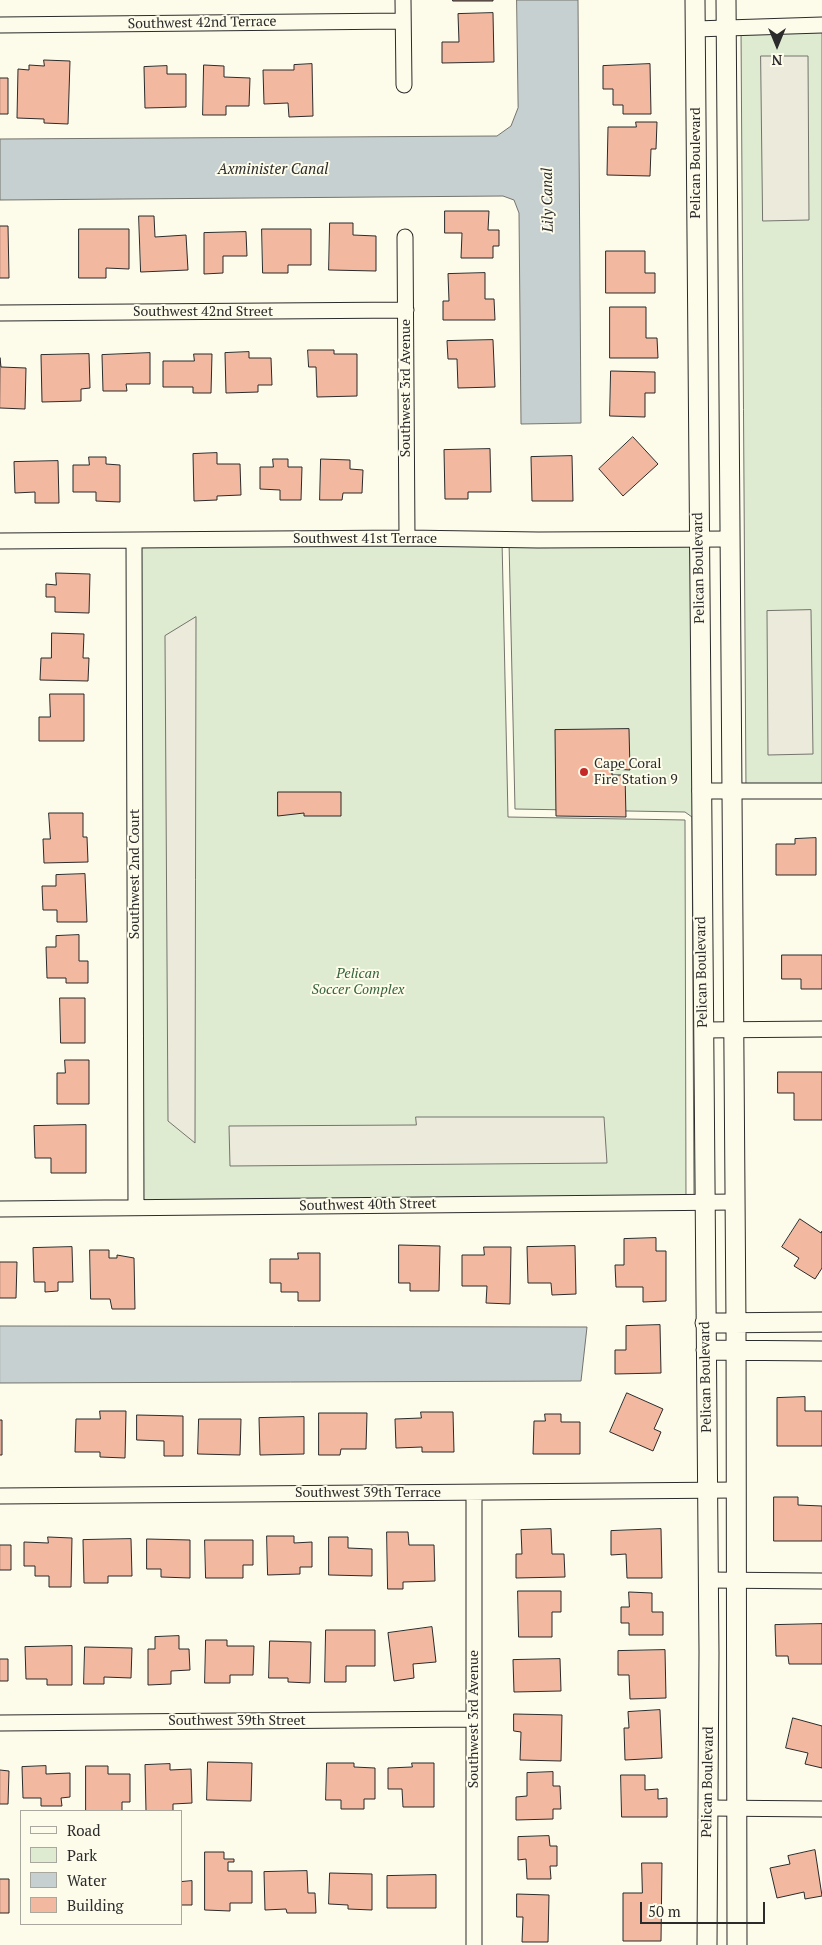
<!DOCTYPE html>
<html>
<head>
<meta charset="utf-8">
<style>
	body { margin:0 }
	#map { position:relative; width:822px; height:1945px; overflow:hidden; background:#fdfbea; font-family:"PT Serif",serif }
	canvas { display:block }
	.legend { position:absolute; left:20px; top:1810px; width:162px; height:115px; box-sizing:border-box; background:#fdfbea; border:1px solid #a9a89e; margin:0; padding:6px 9px; list-style:none; font-size:15px; color:#2b2b2b }
	.legend li { display:flex; align-items:center; gap:10px; height:25px }
	.legend b { width:25px; border:1px solid #a9a89e }
	.north { position:absolute; left:752px; top:20px; width:50px; height:50px; -webkit-text-stroke:4px #fdfbea; paint-order:stroke; rotate:180deg; font-size:14px; font-weight:700; line-height:20px; text-align:center; color:#2b2b2b }
	.north::after { content:''; display:block; margin:auto; width:18px; height:22px; background:#2b2b2b; clip-path:polygon(50% 0,100% 100%,50% 72%,0 100%) }
	.scale { position:absolute; left:640px; top:1902px; width:125px; height:22px; box-sizing:border-box; border:2px solid #2b2b2b; border-top:0; padding-left:6px; font-size:15px; line-height:18px; white-space:nowrap; color:#2b2b2b; -webkit-text-stroke:4px #fdfbea; paint-order:stroke }
</style>
</head>
<body>
<div id="map">
<canvas width="822" height="1945"></canvas>
<ul class="legend">
<li><b style="height:6px;background:#fdfbea"></b>Road</li>
<li><b style="height:14px;background:#deebd1"></b>Park</li>
<li><b style="height:14px;background:#c7d0d0"></b>Water</li>
<li><b style="height:14px;background:#f2b8a0"></b>Building</li>
</ul>
<div class="north">N</div>
<div class="scale">50 m</div>
</div>
<script>
const ctx = document.querySelector('canvas').getContext('2d');
ctx.lineJoin = 'round';
function paint(path, color) { ctx.fillStyle = color; ctx.fill(path, 'evenodd'); }
function strokePath(path, color, width, dash) { ctx.strokeStyle = color; ctx.lineWidth = width; ctx.lineCap = dash ? 'butt' : 'round'; ctx.setLineDash(dash || []); ctx.stroke(path); }
function drawText(font, color, halo, rows, align = 'center') {
  ctx.font = font + ' "PT Serif",serif'; ctx.lineWidth = 4; ctx.setLineDash([]); ctx.textBaseline = 'middle'; ctx.strokeStyle = halo; ctx.fillStyle = color; for (const [text, x, y, turn = 0] of rows) {
    ctx.save(); ctx.translate(x, y); ctx.rotate((+turn || 0) * Math.PI / 180); ctx.textAlign = isNaN(turn) ? turn : align; if (halo) ctx.strokeText(text, 0, 0); ctx.fillText(text, 0, 0); ctx.restore();
  }
}
const green = new Path2D(`
	M822 27V791H746L741 28Z
	M502 540 508 817 685 820 686 1202 136 1207 134 541Z
	M690 540C694 759 694 979 696 1199H694L692 817 685 812 515 809 509 541Z`);
const parking = new Path2D(`
	M761 56H808L809 220 763 221Z
	M811 610 813 754 768 755 767 611Z
	M196 617 195 1143 168 1121 165 636Z
	M416 1117H604L607 1163 230 1166 229 1126 416 1125Z`);
const water = new Path2D(`
	M517 0H578L581 423 521 424 519 213 514 200 503 196 0 200V139L497 136 511 126 518 108Z
	M0 1326 587 1327 581 1381 0 1383Z`);
const building = new Path2D(`
	M453 0H493V1H453Z
	M493 13 494 62 442 63V42H459L458 14Z
	M44 60 70 61 68 124 44 123V119L17 118 18 69 29 70V65L44 66Z
	M312 64 313 116 289 117 288 103 264 104 263 70H294V65Z
	M650 64 651 114H623V105H613V89H603V66Z
	M204 65 224 66V77L250 78 249 106H226V115H203Z
	M167 66V74H186V107L145 108 144 67Z
	M0 78H8V114H0Z
	M636 122H657L656 149H651L650 176 607 175 608 127H636Z
	M445 211H489L488 230H499V246H493V258H461L462 233H445Z
	M139 216H154L155 237 186 235 188 270 141 272Z
	M330 223H353V235L376 236V271L329 270Z
	M0 226H8L9 278H0Z
	M79 229H129V269L106 268V278H79Z
	M262 229H311V265H288V273H263Z
	M246 232 247 256H223V273L204 274V233Z
	M606 251H645V273H655V293H606Z
	M485 273V299H494L495 320H443V301H449L448 274Z
	M610 307H646V338H657L658 358H610Z
	M493 340 495 387 458 388 457 359H448L447 341Z
	M308 350H334V354H357V396L317 397 316 367H309Z
	M249 352V358H271L272 385H258V392L226 393 225 353Z
	M150 353V384H126L127 391H103L102 355Z
	M89 354 90 388 81 389V401L42 402 41 355Z
	M194 354H212L211 393H193V387H163V361H194Z
	M0 358 1 367 26 368 25 409 0 408Z
	M611 371 655 372V393H645V417L610 416Z
	M633 437 658 464 623 496 599 469Z
	M490 449 491 492H468V499H445L444 450Z
	M217 453V464H240L241 495 217 496V500L194 501 193 454Z
	M572 456 573 501H532L531 457Z
	M89 457H106V464L120 465V502L96 501V492H73V465H89Z
	M273 459H288V467H302L301 500H280V490L260 489V467H273Z
	M321 459 350 460V469L363 470 362 493H343L342 500H320Z
	M58 461 59 503H35V492L15 493 14 462Z
	M56 573 90 574 89 613 55 612V597H46V584L56 585Z
	M52 633 84 634 83 658H89L88 681 40 680 41 658H51Z
	M50 694H84V741H39V717H50Z
	M629 729 630 770 612 769V775H625L626 817 556 816 555 730Z
	M278 792H341V816H304V813L278 816Z
	M49 813H83V837H87L88 862 44 863 43 839H50Z
	M816 838V875H776V844H795V839Z
	M85 874 87 922H57V910H43L42 886H56V875Z
	M79 935V961H88V983H66V978H47L46 947H56V936Z
	M782 955H822V989H801V979H782Z
	M60 998H85V1043H61Z
	M65 1060H89V1104H57V1073H65Z
	M778 1072H822V1120H794V1093H778Z
	M86 1125V1173H51V1158H35L34 1126Z
	M800 1219 821 1233 822 1231V1268L815 1279 794 1266 799 1258 782 1247Z
	M656 1238V1251H666V1301L643 1302V1287H616L615 1265H624V1239Z
	M399 1245 440 1246 439 1291H410V1283H399Z
	M575 1246 576 1294 552 1295 551 1283H528L527 1247Z
	M72 1247 73 1282H58V1291L45 1292V1282H34L33 1248Z
	M484 1247H511L510 1304 486 1303 487 1286H462V1255H484Z
	M90 1250H109V1258H117V1255L134 1258 135 1309H112L110 1299H91Z
	M298 1253H320V1301H298V1292H281V1283H270V1259H298Z
	M0 1262H17L16 1298H0Z
	M660 1325 661 1373 615 1374V1350H626V1326Z
	M627 1393 663 1409 654 1429 661 1432 653 1451 610 1432Z
	M805 1397V1411H822V1446H777V1398Z
	M100 1411H126L125 1458 100 1457V1452H75L76 1419H100Z
	M421 1412H453L454 1452H422V1447L396 1448 395 1419 421 1418Z
	M319 1413H367L366 1449H341L340 1455H319Z
	M545 1414H561V1422H580V1454H533L534 1421H545Z
	M137 1415 183 1416V1456H164V1441L137 1440Z
	M304 1417V1454L260 1455 259 1418Z
	M199 1419H241L240 1455 198 1454Z
	M0 1420H2V1455H0Z
	M774 1497H798V1505L822 1506V1541H774Z
	M551 1529 552 1554H564L565 1577 516 1578V1554H522L521 1530Z
	M661 1529 662 1578H627L626 1554 611 1555V1531Z
	M387 1532H408L409 1545H434L435 1581 403 1582V1589H388Z
	M267 1536H294V1543L312 1542V1567H300V1574L268 1575Z
	M48 1537 72 1538 71 1587H49V1576H35V1566H24V1542L48 1543Z
	M329 1537H348V1548L372 1549V1576L329 1575Z
	M131 1539 132 1576H108V1583H84L83 1540Z
	M147 1539 190 1540V1578L161 1577V1569H147Z
	M205 1540H253V1565H243V1578H206Z
	M0 1545H11V1570H0Z
	M518 1591H561V1612H552V1637H519Z
	M629 1592 652 1593V1612H663V1635H629V1623H621V1607H629Z
	M822 1624V1664H789L788 1656H776L775 1625Z
	M432 1627 436 1662 413 1664 414 1678 394 1681 388 1633Z
	M326 1630H375V1666H346V1682H325Z
	M179 1636V1649H189L190 1670 171 1671V1684L148 1685V1649H155V1637Z
	M206 1640H227V1646H254L253 1675H230V1683H205Z
	M270 1641 311 1642 310 1683 288 1682V1678H269Z
	M72 1646V1685H47V1679H26L25 1647Z
	M85 1647 132 1648 131 1678 104 1677V1684H84Z
	M665 1650 666 1698 630 1699 629 1675H618V1651Z
	M0 1659H8V1681H0Z
	M560 1659 561 1691 514 1692 513 1660Z
	M660 1710 662 1758 625 1760 624 1728H629L628 1712Z
	M514 1714 562 1715 561 1761 520 1760 521 1732 514 1731Z
	M793 1718 822 1726V1768L805 1764 808 1753 786 1748Z
	M208 1762 252 1763 251 1801 207 1800Z
	M327 1763H354V1767L375 1768V1799H364V1809H341V1800H326Z
	M412 1763H434V1807H403L402 1789H388V1768L412 1767Z
	M170 1764V1770L191 1769 192 1803 173 1804V1811H146L145 1765Z
	M46 1766V1774L70 1773V1797L61 1798 62 1806H41V1798H23L22 1767Z
	M86 1766H108V1774H130V1802H122V1811H86Z
	M0 1770 9 1771 8 1804H0Z
	M553 1772V1786H560L561 1809H553V1819L516 1820V1797L527 1796V1773Z
	M621 1775H645V1790L658 1789V1799L667 1798V1817H622Z
	M549 1836 550 1846H557V1866H550L551 1879H527L526 1859 518 1860V1837Z
	M815 1850 822 1896 805 1899 804 1892 777 1898 770 1868 790 1864 788 1856Z
	M205 1852H224V1859H234V1862H228V1871H252V1903H230V1911L205 1910Z
	M642 1863H662L661 1941H623V1893H642Z
	M307 1871 308 1893H315L316 1913H287L286 1909 265 1910 264 1872Z
	M330 1873 372 1874V1910L348 1909V1905L329 1904Z
	M436 1875V1908H387V1876Z
	M0 1879H9V1913H0Z
	M192 1881V1905H181V1882Z
	M517 1894 549 1895 548 1942H522L523 1917H517Z`);
const minor = new Path2D(`
	M403 0 404 85
	M0 25 403 21
	M695 29 822 25
	M405 237 407 538
	M0 313 406 310
	M0 541 407 538 538 540 729 539
	M134 541 136 1207
	M700 791H822
	M703 1030 822 1029
	M0 1209 735 1202
	M474 1494V1945
	M0 1496 736 1490
	M708 1580 822 1581
	M0 1723 474 1719
	M708 1808 822 1809`);
const tertiary = new Path2D(`
	M695 0 709 1652 707 1945
	M726 0 736 1322 737 1945
	M705 1323 822 1322
	M706 1350 822 1351`);
const markers = [
	[584,772,5,"#c62828"]
];
const streetNames = [
	["Southwest 42nd Terrace",202,23,-1],
	["Pelican Boulevard",696,163,-90],
	["Southwest 42nd Street",203,312],
	["Southwest 3rd Avenue",406,388,-90],
	["Southwest 41st Terrace",365,539],
	["Pelican Boulevard",699,568,-91],
	["Southwest 2nd Court",135,874,-90],
	["Pelican Boulevard",702,972,-91],
	["Southwest 40th Street",368,1205,-1],
	["Pelican Boulevard",706,1377,-91],
	["Southwest 39th Terrace",368,1493],
	["Southwest 3rd Avenue",474,1719,-90],
	["Southwest 39th Street",237,1721],
	["Pelican Boulevard",708,1782,-89]
];
const poiNames = [
	["Cape Coral",594,764],
	["Fire Station 9",594,780]
];
const parkNames = [
	["Pelican",358,974],
	["Soccer Complex",358,990]
];
const waterNames = [
	["Axminister Canal",273,170],
	["Lily Canal",548,200,-91]
];
paint(green, '#deebd1');
strokePath(green, '#74746e', 1);
paint(parking, '#eceadb');
strokePath(parking, '#74746e', 1);
paint(water, '#c7d0d0');
strokePath(water, '#74746e', 1);
paint(building, '#f2b8a0');
strokePath(building, '#2b2b2b', 1);
strokePath(minor, '#2b2b2b', 17);
strokePath(tertiary, '#2b2b2b', 21);
strokePath(minor, '#fdfbea', 15);
strokePath(tertiary, '#fdfbea', 19);
for (const [x, y, r, color] of markers) { const dot = new Path2D(); dot.arc(x, y, r, 0, 2 * Math.PI); ctx.fillStyle = color; ctx.fill(dot); strokePath(dot, '#fdfbea', 2); }
drawText('14px', '#2b2b2b', '#fdfbea', streetNames);
drawText('14px', '#2b2b2b', '#fdfbea', poiNames, 'left');
drawText('italic 14px', '#34623c', '#fdfbea', parkNames);
drawText('italic 15px', '#2b2b2b', '#fdfbea', waterNames);
</script>
</body>
</html>
